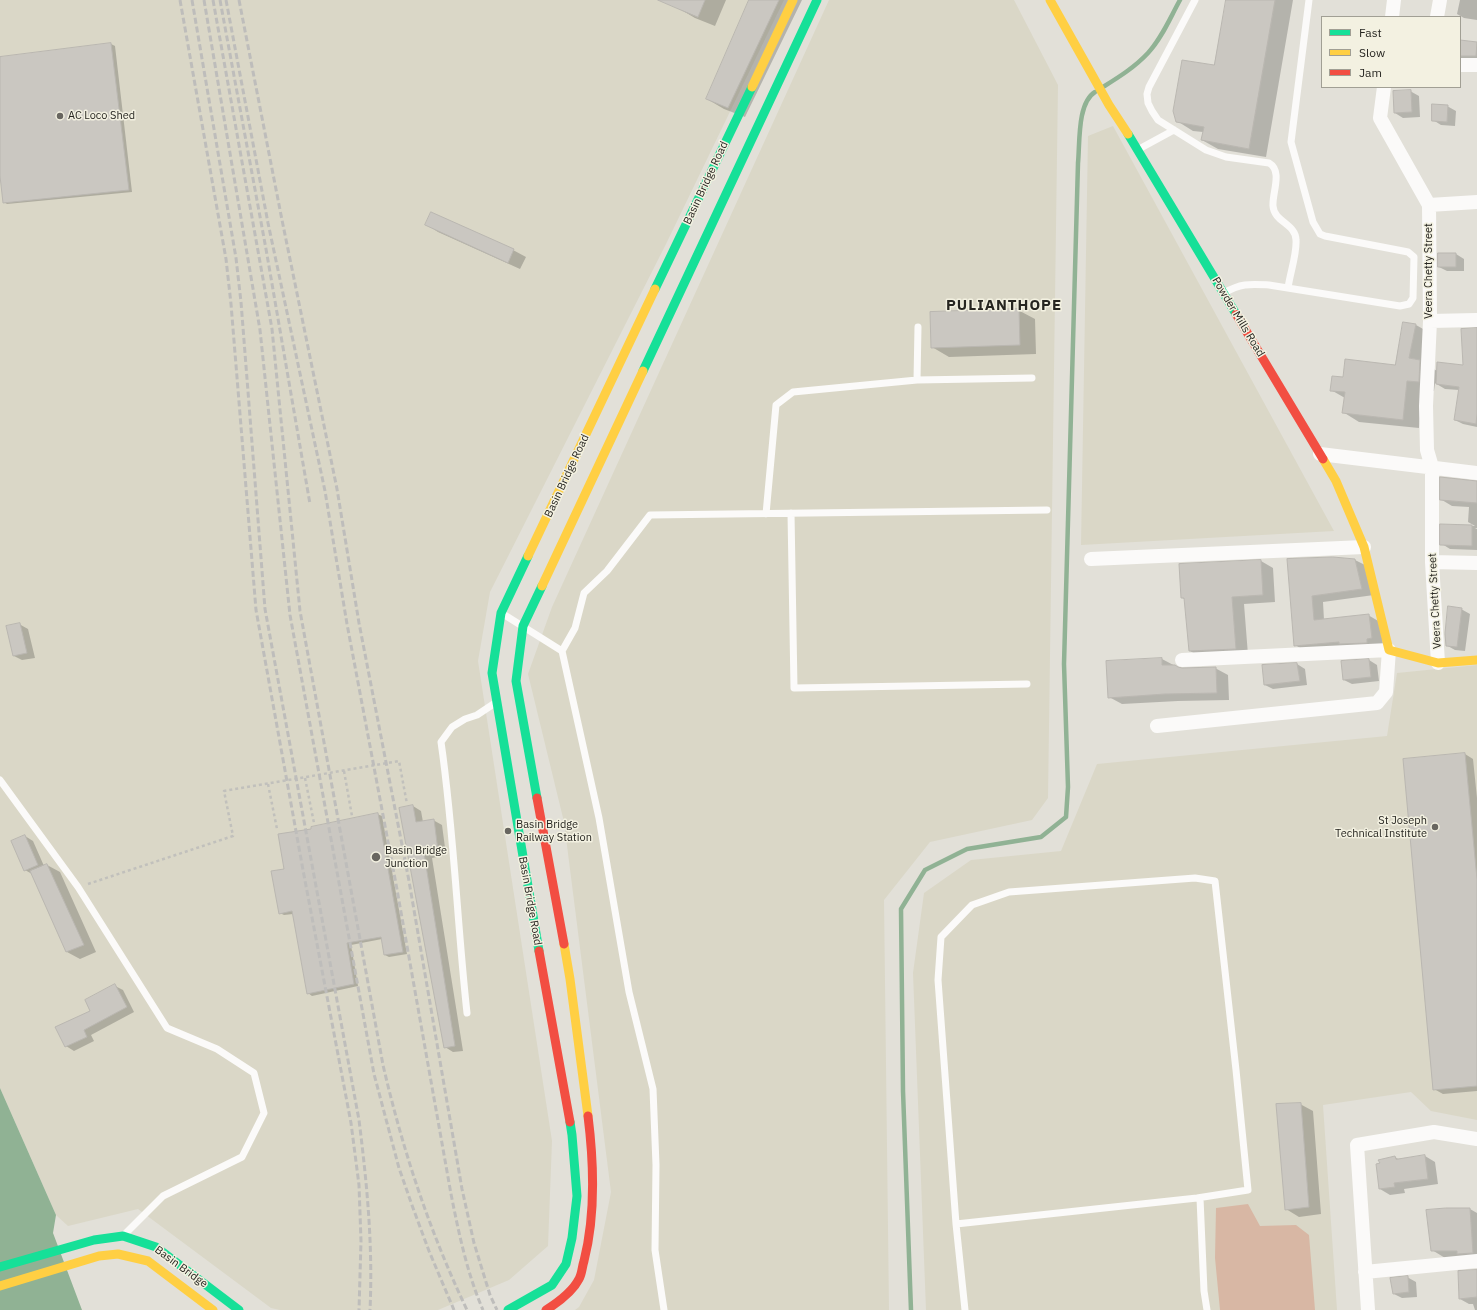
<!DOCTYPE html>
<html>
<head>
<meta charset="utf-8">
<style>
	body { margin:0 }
	#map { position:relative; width:1477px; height:1310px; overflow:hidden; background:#e2e0d8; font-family:"IBM Plex Sans",sans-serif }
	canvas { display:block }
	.legend { position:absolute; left:1321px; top:16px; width:140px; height:72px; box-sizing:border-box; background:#f3f1e1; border:1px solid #a19f94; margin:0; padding:5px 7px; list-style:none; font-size:12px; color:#262520 }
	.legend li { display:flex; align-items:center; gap:8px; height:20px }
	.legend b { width:20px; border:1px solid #a19f94 }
</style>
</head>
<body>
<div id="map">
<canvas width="1477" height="1310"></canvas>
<ul class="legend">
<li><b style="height:5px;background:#16e098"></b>Fast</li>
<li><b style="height:5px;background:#ffcf43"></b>Slow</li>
<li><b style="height:5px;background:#f24e42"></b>Jam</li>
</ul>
</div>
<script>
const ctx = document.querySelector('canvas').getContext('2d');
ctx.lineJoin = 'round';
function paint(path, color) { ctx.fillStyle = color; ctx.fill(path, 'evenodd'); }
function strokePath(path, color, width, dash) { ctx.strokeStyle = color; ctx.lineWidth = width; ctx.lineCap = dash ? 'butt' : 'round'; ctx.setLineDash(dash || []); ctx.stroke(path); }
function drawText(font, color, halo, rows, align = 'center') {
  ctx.font = font + ' "IBM Plex Sans",sans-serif'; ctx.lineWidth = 3; ctx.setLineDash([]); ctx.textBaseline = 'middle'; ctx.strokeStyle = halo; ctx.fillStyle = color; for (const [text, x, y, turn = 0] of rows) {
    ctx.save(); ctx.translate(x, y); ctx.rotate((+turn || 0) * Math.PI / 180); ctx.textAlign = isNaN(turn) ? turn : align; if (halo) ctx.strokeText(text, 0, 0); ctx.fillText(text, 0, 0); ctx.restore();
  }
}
const built = new Path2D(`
	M0 0H784L666 244 490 592 478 661 552 1141 548 1246 509 1280 438 1310H280L271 1308 138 1209 68 1226 56 1215 0 1088Z
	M829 0H1014L1058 85 1048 798 1032 820 930 842 884 900 889 1310H575L579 1307 594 1280 611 1192 564 822 528 674 552 607Z
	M1113 126 1334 531 1081 545 1088 136Z
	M1477 665V1120L1431 1111 1411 1092 1323 1105 1337 1310H926L913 973 924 893 971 860 1061 851 1097 764 1387 736 1397 673Z`);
const forest = new Path2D(`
	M1248 1204 1260 1226 1296 1225 1309 1235 1315 1310H1220L1215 1258 1216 1208Z`);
const water = new Path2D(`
	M0 1088 56 1215 53 1233 82 1310H0Z`);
const shadow = new Path2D(`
	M682 0H726L715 26 695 18 678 8Z
	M750 0H802L745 117 724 109 707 99Z
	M1227 0H1293L1266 157 1218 149 1202 140 1203 132 1193 131 1177 121 1215 66Z
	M1460 0H1477V20L1464 18 1457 14Z
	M1460 41 1477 43V61L1460 60Z
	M111 44 115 46 132 192 7 204 4 202 0 166V58Z
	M1410 91 1419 96 1420 117 1403 118 1395 113Z
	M1447 106 1456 111 1455 126 1441 125 1433 120Z
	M426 224 513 250 526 257 520 269 438 232Z
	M1456 254 1464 259V271H1447L1439 267Z
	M1018 310 1035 319 1036 354 949 357 932 347Z
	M1416 325 1432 334 1426 364 1437 371 1464 366 1477 329V427L1463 424 1455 420 1459 390 1445 389 1435 383 1434 391 1423 390 1419 428 1359 422 1343 412 1345 398 1331 390 1344 378 1395 366Z
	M1477 482V528H1475L1477 529V550L1450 549 1442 544V525L1475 526 1468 522 1469 507 1452 506 1442 500Z
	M1288 560H1355L1367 566 1374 595 1323 602 1324 620 1368 615 1380 622 1383 645 1307 652 1295 645Z
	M1261 561 1273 568 1275 602 1244 604 1248 655 1202 658 1190 651 1185 599 1182 598Z
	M1461 609 1470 614 1465 651 1455 650 1446 645Z
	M19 624 28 629 35 658 22 660 14 656Z
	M1162 659 1181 669 1215 668 1228 675 1229 700 1178 701 1122 704 1109 697Z
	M1369 660 1377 665 1379 681 1352 684 1344 680Z
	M1297 664 1305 669 1307 685 1273 689 1265 685 1263 666Z
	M1465 754 1473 759 1477 798V1091L1443 1094 1434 1089 1404 760Z
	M413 806 421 811 423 822 433 820 442 825 446 855 432 858 463 1051 453 1052 445 1047Z
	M377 814 382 816 407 954 389 957 385 955 382 939 351 945 358 986 312 996 308 993 293 914 284 915 280 913 285 869 312 829Z
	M25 836 33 841 44 866 47 865 60 872 96 952 80 959 67 952 32 874 25 870Z
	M115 986 123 990 134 1012 91 1035 94 1041 74 1051 66 1046 92 1011Z
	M1300 1104 1313 1111 1321 1214 1299 1217 1286 1209Z
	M1425 1156 1435 1162 1438 1184 1404 1189 1405 1193 1390 1195 1380 1189 1395 1157 1400 1160Z
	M1470 1209 1477 1213V1264L1450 1261 1432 1250Z
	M1477 1270V1310H1475L1473 1304H1469L1460 1299Z
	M1407 1277 1416 1282 1417 1297 1402 1298 1394 1294Z`);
const stream = new Path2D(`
	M1103 87C1119 77 1135 67 1148 53 1162 38 1170 18 1180 0
	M911 1310 903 1091 901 909 925 870 967 849 1041 837 1066 817 1068 787 1064 664 1078 163C1080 143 1077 103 1095 92`);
const building = new Path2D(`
	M658 0H705L698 17Z
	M749 0H779L728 108 706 99Z
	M1226 0H1275L1249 149 1201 140 1204 127 1176 122 1173 111 1182 60 1214 65Z
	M1460 40 1477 42 1476 56H1460Z
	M111 43 129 190 3 203 0 176V57Z
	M1411 90 1412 112 1394 113 1393 91Z
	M1432 104 1448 105 1447 122 1432 121Z
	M431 212 514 249 508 263 425 225Z
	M1438 253H1456V267H1438Z
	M1019 309 1020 345 931 348 930 312Z
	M1403 322 1416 324 1409 358 1420 360 1419 382 1407 381 1403 420 1342 413 1345 392 1330 391 1332 376 1343 377 1345 359 1395 365Z
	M1477 328V414L1476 424 1454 420 1459 387 1436 384 1437 362 1463 365 1461 329Z
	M1440 477 1477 481V503L1440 500Z
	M1440 524 1472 525V546L1440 545Z
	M1333 557 1355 559 1362 589 1312 596 1314 620 1369 614 1372 638 1367 639V643L1339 644V642L1294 646 1287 559Z
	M1261 560 1263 595 1232 597 1236 649 1189 651 1184 598H1181L1179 564Z
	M1448 606 1462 608 1457 647 1446 646 1445 634Z
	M20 623 27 653 13 656 6 626Z
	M1162 658V665H1175L1178 667 1182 668 1216 667 1217 693 1165 694 1108 698 1106 661Z
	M1369 659 1371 677 1343 680 1341 661Z
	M1297 663 1300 681 1264 685 1262 665Z
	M1465 753 1477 879V1086L1433 1090 1403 759Z
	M413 805 416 822 434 819 438 851 424 853 455 1046 444 1048 399 808Z
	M378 813 403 952 384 955 381 937 347 943 354 984 307 994 292 911 279 914 271 871 284 869 278 834 311 829V827Z
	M25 835 38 865 24 871 11 841Z
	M47 864 84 945 66 952 30 871Z
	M115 984 127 1007 84 1030 87 1037 65 1047 55 1027 90 1011 85 1000Z
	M1301 1103 1309 1207 1285 1210 1276 1104Z
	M1425 1155 1428 1179 1394 1183 1395 1187 1379 1189 1376 1164 1380 1163 1378 1160 1395 1156 1396 1159Z
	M1446 1208H1470L1473 1253 1457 1254V1251H1431L1426 1210Z
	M1477 1270V1297L1459 1299 1458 1271Z
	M1408 1276 1409 1292 1393 1294 1390 1278Z`);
const path = new Path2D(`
	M344 771 352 816
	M305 778 314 823
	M268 784 277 829
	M88 884 233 836 224 791 399 761 407 804`);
const lane = new Path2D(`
	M1195 0 1149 87 1147 94 1148 103 1152 111 1158 120 1206 150 1226 157 1269 163C1283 171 1272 193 1273 206 1274 222 1296 224 1296 240 1297 254 1290 273 1288 288
	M1139 149 1174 130
	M1224 293C1241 283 1250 284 1269 285L1400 306 1409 304 1413 298 1414 257 1408 252 1403 251 1325 236 1320 234 1313 222 1291 142 1309 0
	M918 327 917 380 1032 378
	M791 513 794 688 1027 684
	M766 514 776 405 793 392 917 380
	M503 614 562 651 599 818 629 992 653 1089 656 1165 655 1250 664 1310
	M562 651 575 628 584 593 607 571 650 515 1047 510
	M0 780 78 887 167 1028 217 1049 254 1073 264 1113 242 1157 163 1196 126 1233
	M467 1013C457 922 454 831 441 742L452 727 465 719 477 715 495 703
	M1200 1198 1204 1291 1207 1310
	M956 1224 1197 1198 1248 1190 1236 1070 1215 881 1195 878 1009 892 972 905 941 937 938 980 956 1224 965 1310`);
const street = new Path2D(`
	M1392 17 1394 0
	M1437 17 1440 0
	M1460 65H1477
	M1384 87 1380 118 1429 205 1430 321 1426 406 1427 450 1432 467V562L1438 663
	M1429 205 1477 202
	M1430 321 1477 320
	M1320 454 1477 473
	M1091 559 1364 547
	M1432 562 1477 563
	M1157 726 1377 703 1386 692 1389 650 1182 660
	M1365 1272 1477 1261
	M1368 1310 1357 1145 1434 1132 1477 1139`);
const fast = new Path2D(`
	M1128 134 1236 314
	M655 289 752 87
	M643 371 817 0
	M528 556 501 613 492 673 539 951
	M537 798 516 681 523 626 542 586
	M0 1267 94 1240 123 1236 156 1247 239 1310
	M508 1310 552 1285 566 1264 572 1238 577 1196 572 1135 570 1122`);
const slow = new Path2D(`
	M1050 0 1109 105 1128 134
	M752 87 793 0
	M1323 459 1336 481 1364 547 1389 650 1438 663 1477 660
	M528 556 655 289
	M542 586 643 371
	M564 944 570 979 588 1116
	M0 1286 99 1256 118 1254 148 1261 213 1310`);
const jam = new Path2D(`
	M1236 314 1323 459
	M537 798 564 944
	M539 951 570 1122
	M546 1310C557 1303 573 1291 579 1279 582 1274 582 1267 584 1261 596 1214 594 1164 588 1116`);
const rail = new Path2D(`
	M180 0 226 259 231 304 256 610 303 870 351 1123 359 1185 361 1241 359 1310
	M192 0 236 258 241 302 265 609 359 1120C367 1184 373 1245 370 1310
	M204 0 260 330 290 615 374 1074 399 1168 413 1208 429 1251 454 1310
	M213 0 272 329 300 611 383 1065C403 1151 429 1230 467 1310
	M220 0 266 249 310 504
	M226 0 268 223 325 491 347 624 396 884 451 1194C459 1234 467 1273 483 1310
	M239 0 282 220 337 489 359 623 409 881 462 1189 474 1243 490 1295 497 1310`);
const markers = [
	[60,116,4,"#686660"],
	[1435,827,4,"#686660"],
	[508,831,4,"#686660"],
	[376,857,5,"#686660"]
];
const poiNames = [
	["AC Loco Shed",68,116],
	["St Joseph",1427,821,"right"],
	["Technical Institute",1427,834,"right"],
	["Basin Bridge",516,825],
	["Railway Station",516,838],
	["Basin Bridge",385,851],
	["Junction",385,864]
];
const streetNames = [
	["Basin Bridge Road",706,183,-65],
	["Veera Chetty Street",1429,271,-90],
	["Powder Mills Road",1238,317,59],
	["Basin Bridge Road",567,476,-65],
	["Veera Chetty Street",1435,601,-93],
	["Basin Bridge Road",530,901,80],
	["Basin Bridge",181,1267,36]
];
const districtNames = [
	["PULIANTHOPE",1004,306]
];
paint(built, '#dad7c7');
paint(forest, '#d8b7a4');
paint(water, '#90b294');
paint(shadow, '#0003');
strokePath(stream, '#90b294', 4.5);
paint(building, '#cac7c1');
strokePath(building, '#bab7b1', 1);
strokePath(path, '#c1c0bc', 2.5, [3, 3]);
strokePath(lane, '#fbfaf9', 7);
strokePath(street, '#fbfaf9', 14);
strokePath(fast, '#16e098', 9);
strokePath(slow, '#ffcf43', 9);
strokePath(jam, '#f24e42', 9);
strokePath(rail, '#bebdbb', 3, [6, 3]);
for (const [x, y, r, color] of markers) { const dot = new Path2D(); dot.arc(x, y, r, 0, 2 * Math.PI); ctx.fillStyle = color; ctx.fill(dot); strokePath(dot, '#f3f1e1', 1.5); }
drawText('11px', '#262520', '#f3f1e1', poiNames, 'left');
drawText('11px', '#262520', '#f3f1e1', streetNames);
ctx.letterSpacing = '1px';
drawText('bold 15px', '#262520', '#f3f1e1', districtNames);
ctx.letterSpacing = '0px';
</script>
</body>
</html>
